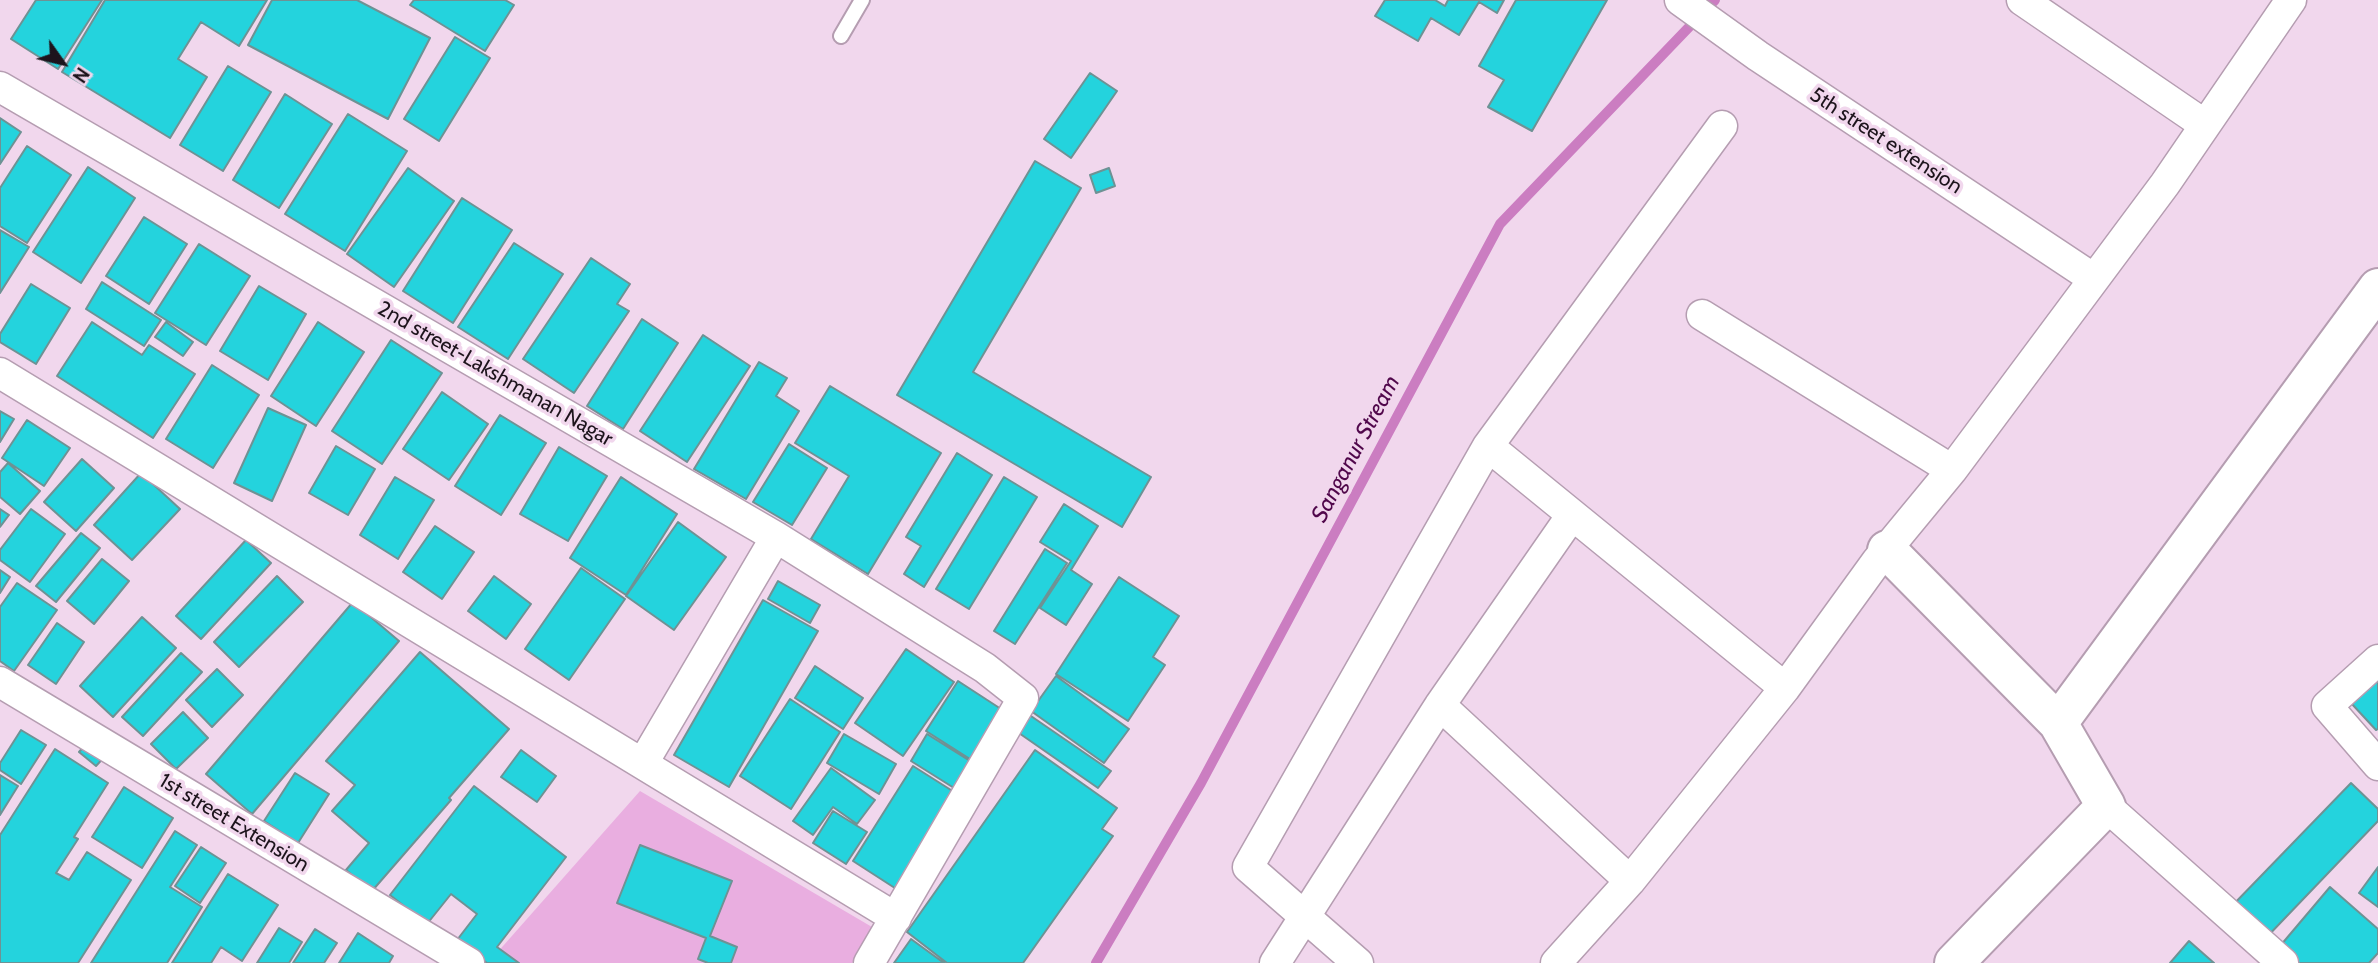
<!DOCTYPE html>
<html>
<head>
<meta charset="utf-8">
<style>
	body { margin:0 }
	#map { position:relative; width:2378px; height:963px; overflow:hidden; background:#f1d7ed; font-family:Cabin,sans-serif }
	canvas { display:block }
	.north { position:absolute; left:28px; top:28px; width:70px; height:70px; -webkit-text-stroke:5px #f1d7ed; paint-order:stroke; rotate:124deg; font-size:19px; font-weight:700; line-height:28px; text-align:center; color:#1d141c }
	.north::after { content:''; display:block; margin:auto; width:24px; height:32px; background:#1d141c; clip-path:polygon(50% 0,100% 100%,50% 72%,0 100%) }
</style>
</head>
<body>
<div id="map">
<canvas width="2378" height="963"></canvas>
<div class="north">N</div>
</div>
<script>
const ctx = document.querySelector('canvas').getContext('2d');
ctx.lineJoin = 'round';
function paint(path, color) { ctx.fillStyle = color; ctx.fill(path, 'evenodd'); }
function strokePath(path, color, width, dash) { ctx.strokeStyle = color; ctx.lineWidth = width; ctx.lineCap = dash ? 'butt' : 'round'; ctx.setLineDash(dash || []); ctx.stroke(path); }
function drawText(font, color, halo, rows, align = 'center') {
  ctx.font = font + ' Cabin,sans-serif'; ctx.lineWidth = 7; ctx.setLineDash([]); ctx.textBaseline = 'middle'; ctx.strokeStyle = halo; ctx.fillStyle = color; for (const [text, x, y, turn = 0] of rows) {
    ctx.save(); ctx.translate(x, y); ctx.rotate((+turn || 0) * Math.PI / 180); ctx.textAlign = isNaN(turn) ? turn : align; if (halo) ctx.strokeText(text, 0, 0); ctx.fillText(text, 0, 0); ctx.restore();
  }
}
const green = new Path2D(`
	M640 791 872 927 852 963H488Z`);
const stream = new Path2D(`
	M1096 963 1201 783 1500 224 1715 0`);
const building = new Path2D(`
	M36 0H102L58 69 11 39Z
	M105 0H267L239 46 201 22 178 59 207 77 170 138 62 72Z
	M272 0H357L430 38 388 119 248 45Z
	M414 0H505L514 5 485 51 410 5Z
	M1385 0H1435L1445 6 1448 0H1504L1497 13 1479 2 1459 35 1431 18 1418 41 1375 16Z
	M1516 0H1607L1532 131 1488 107 1504 80 1479 66Z
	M455 37 490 58 439 141 404 119Z
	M228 66 271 92 223 171 180 145Z
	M1090 73 1117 91 1071 158 1044 139Z
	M285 94 332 124 279 208 233 180Z
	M348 114 407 151 345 251 285 214Z
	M0 118 21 132 0 164Z
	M27 146 71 175 27 243 0 226V188Z
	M1035 161 1081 188 973 372 1151 477 1122 527 897 395Z
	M88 167 135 198 81 283 33 252Z
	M408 168 454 201 394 287 347 254Z
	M1109 168 1115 186 1096 193 1090 175Z
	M462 198 512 230 453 323 403 291Z
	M144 217 187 244 149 304 106 276Z
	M0 230 29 247 0 293Z
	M514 243 563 274 508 359 458 327Z
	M199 244 250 276 206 345 155 313Z
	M591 258 630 284 617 304 629 311 574 393 523 359Z
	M102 282 161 320 144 346 86 309Z
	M31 284 70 308 36 364 0 342V334Z
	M259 286 306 314 268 380 220 351Z
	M642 319 678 343 623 429 587 406Z
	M92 322 142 355 149 345 195 374 153 438 57 376Z
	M166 322 193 342 183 356 155 337Z
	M318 322 364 352 316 426 271 396Z
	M703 335 750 366 687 462 640 431Z
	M391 340 442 373 382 464 332 431Z
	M759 362 787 378 776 396 799 411 746 499 694 469Z
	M212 365 259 395 213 468 166 439Z
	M830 386 941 453 868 574 811 539 849 476 795 443Z
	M442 392 488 424 449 480 403 449Z
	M268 408 306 425 272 501 234 483Z
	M0 411 14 419 0 442Z
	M500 415 546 443 501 515 455 486Z
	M27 420 70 448 44 486 2 458Z
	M789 444 827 468 792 525 753 502Z
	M336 446 375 469 348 515 309 493Z
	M559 447 607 476 568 541 520 514Z
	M957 453 992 475 924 587 904 574 921 546 906 537Z
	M82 459 114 488 76 531 44 502Z
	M8 463 40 491 20 514 0 497V472Z
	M141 473 180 509 132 560 94 525Z
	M395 477 434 500 398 559 360 535Z
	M621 477 677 514 626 595 570 558Z
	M1004 477 1037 497 969 609 936 589Z
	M1064 504 1098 526 1071 570 1092 584 1066 625 1040 608 1071 561 1040 542Z
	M0 509 9 515 0 527Z
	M31 509 65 534 30 582 0 560V550Z
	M678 522 726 557 674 630 626 596Z
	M435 526 474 552 442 599 403 572Z
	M81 533 100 548 56 602 36 586Z
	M246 540 271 563 201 639 176 616Z
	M1045 549 1067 563 1015 644 994 631Z
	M102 559 129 581 94 624 67 601Z
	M581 568 625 599 569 680 525 649Z
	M0 570 10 577 0 593Z
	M277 576 303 602 239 667 214 642Z
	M494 576 531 604 506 639 468 611Z
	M1119 577 1179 616 1153 657 1165 665 1128 721 1056 674Z
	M778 581 820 605 810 623 768 599Z
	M17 583 57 610 14 671 0 661V607Z
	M763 600 818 631 729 787 674 755Z
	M353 602 399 641 252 814 206 774Z
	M142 617 176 648 113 717 80 686Z
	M57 623 84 642 56 684 28 665Z
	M906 649 954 682 903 756 855 723Z
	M420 652 509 729 449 798 451 800 372 891 346 870 369 843 332 811 355 785 326 761Z
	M181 653 202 672 143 736 122 717Z
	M815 666 863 698 843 729 795 698Z
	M217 669 243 695 212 727 186 700Z
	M1056 676 1129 729 1104 763 1031 711Z
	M2378 678V729L2376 730 2351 703Z
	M958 681 1001 709 970 759 926 731Z
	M790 699 840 732 791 809 740 776Z
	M183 712 208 738 176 769 151 744Z
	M1028 714 1111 771 1098 788 1016 731Z
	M21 730 46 745 21 784 0 770V763Z
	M844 734 896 764 879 794 827 763Z
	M927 734 978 766 962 793 911 761Z
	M91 738 108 753 96 766 79 752Z
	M55 749 108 783 74 837 78 839 56 873 69 880 87 852 131 880 78 963H0V835Z
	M521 750 556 776 537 802 501 777Z
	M1035 750 1117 808 1102 829 1113 836 1023 963H947L907 932Z
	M913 766 962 797 901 892 853 861Z
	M831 768 875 800 857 824 833 807 813 835 793 821Z
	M295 773 329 794 298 843 264 821Z
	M0 775 18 786 0 815Z
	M2351 783 2378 809V821L2263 941 2229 909Z
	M474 786 566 857 497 947 519 963H487L457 940 477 914 451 894 427 924 390 895Z
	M124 787 173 818 142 868 92 837Z
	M833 811 867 832 846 864 813 843Z
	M175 831 197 845 170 887 202 907 167 963H91Z
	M640 845 732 881 710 936 737 947 731 963H708L698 959 706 938 617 903Z
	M201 847 226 863 200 903 175 886Z
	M2378 867V907L2359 893Z
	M228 874 278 905 242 961 221 947 211 963H172Z
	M2330 887 2378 929V953L2369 963H2288L2275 952Z
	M279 928 302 942 289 963H257Z
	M315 929 337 943 324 963H293Z
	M358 933 393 956 389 963H339Z
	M911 939 944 963H894Z
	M2189 941 2214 963H2170Z`);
const lane = new Path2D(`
	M841 36 862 0`);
const street = new Path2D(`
	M1680 0 1758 56 2094 279
	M2022 0 2205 125
	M0 87 776 537 985 668 1023 698 869 963
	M1702 315 1952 470
	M0 373 896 918
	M1488 446 1785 688 1877 561 1952 470 2165 184 2291 0
	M2378 660 2327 706 2378 765
	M0 682 469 963
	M1440 705 1630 881 1785 688
	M643 763 776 537
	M2106 806 2283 963
	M1275 963 1440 705 1572 515
	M1358 963 1248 867 1488 446 1722 126
	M1556 963 1630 881`);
const secondary = new Path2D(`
	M1887 550 2058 723 2106 806 1954 963
	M2058 723 2378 288`);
const streetNames = [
	["5th street extension",1886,141,33],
	["2nd street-Lakshmanan Nagar",495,374,30],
	["1st street Extension",234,823,31]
];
const waterNames = [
	["Sanganur Stream",1356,449,-62]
];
paint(green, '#e9aee0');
strokePath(stream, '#cb7dc1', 10);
paint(building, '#24d3dd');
strokePath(building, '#6e9294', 2);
strokePath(lane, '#b59db1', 18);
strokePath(street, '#b59db1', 33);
strokePath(secondary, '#b59db1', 42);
strokePath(lane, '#fff', 14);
strokePath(street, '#fff', 30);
strokePath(secondary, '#fff', 38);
drawText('21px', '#1d141c', '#f1d7ed', streetNames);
drawText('italic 23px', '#50074b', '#f1d7ed', waterNames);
</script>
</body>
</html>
